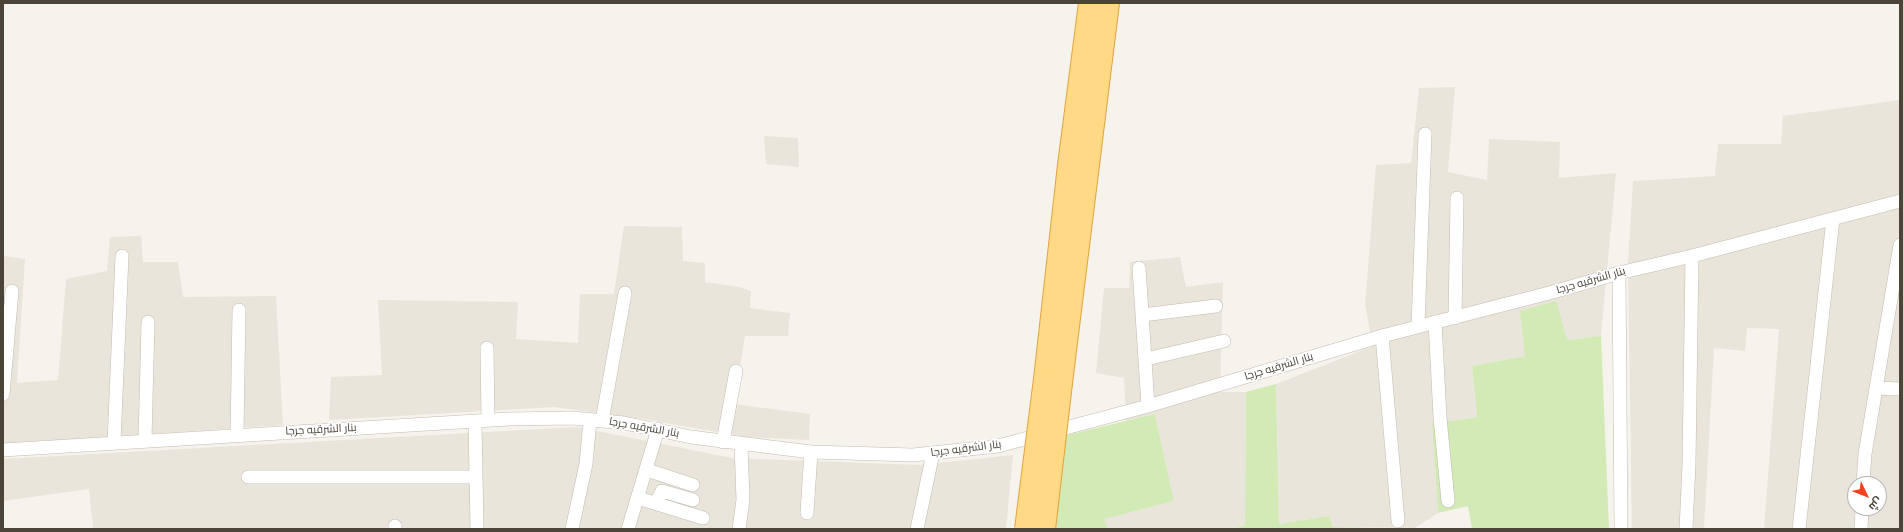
<!DOCTYPE html>
<html>
<head>
<meta charset="utf-8">
<style>
	body { margin:0 }
	#map { position:relative; width:1903px; height:532px; overflow:hidden; background:#f6f3ec; font-family:Roboto,Cairo,sans-serif }
	canvas { display:block }
	.frame { position:absolute; inset:0; border:4px solid #4b4439; pointer-events:none }
	.north { position:absolute; left:1847px; top:476px; width:40px; height:40px; box-sizing:border-box; background:#fff; border:1px solid #b7b4b0; border-radius:50%; rotate:133deg; font-size:11px; font-weight:700; line-height:16px; text-align:center; color:#4b4439 }
	.north::after { content:''; display:block; margin:auto; width:14px; height:18px; background:#fc3f1d; clip-path:polygon(50% 0,100% 100%,50% 72%,0 100%) }
</style>
</head>
<body>
<div id="map">
<canvas width="1903" height="532"></canvas>
<div class="frame"></div>
<div class="north">ش</div>
</div>
<script>
const ctx = document.querySelector('canvas').getContext('2d');
ctx.lineJoin = 'round';
function paint(path, color) { ctx.fillStyle = color; ctx.fill(path, 'evenodd'); }
function strokePath(path, color, width, dash) { ctx.strokeStyle = color; ctx.lineWidth = width; ctx.lineCap = dash ? 'butt' : 'round'; ctx.setLineDash(dash || []); ctx.stroke(path); }
function drawText(font, color, halo, rows, align = 'center') {
  ctx.font = font + ' Roboto,Cairo,sans-serif'; ctx.lineWidth = 3.5; ctx.setLineDash([]); ctx.textBaseline = 'middle'; ctx.strokeStyle = halo; ctx.fillStyle = color; for (const [text, x, y, turn = 0] of rows) {
    ctx.save(); ctx.translate(x, y); ctx.rotate((+turn || 0) * Math.PI / 180); ctx.textAlign = isNaN(turn) ? turn : align; if (halo) ctx.strokeText(text, 0, 0); ctx.fillText(text, 0, 0); ctx.restore();
  }
}
const residential = new Path2D(`
	M1455 87 1448 172 1487 180 1489 139 1560 142 1559 178 1616 173 1601 336 1567 340 1525 356 1472 366 1477 417 1432 424 1438 513 1415 528 1333 527 1329 516 1279 524 1276 384 1373 346 1365 305 1376 165 1411 163 1419 88Z
	M1900 100V529H1764L1779 329 1747 328 1745 351 1714 348 1704 529H1632L1628 262 1633 181 1715 176 1718 144H1781L1783 116ZM1855 484H1879V508H1855Z
	M764 136 798 138 799 167 766 164Z
	M624 226 682 227 683 261 705 263V282L740 287 751 291 750 308 790 313 788 336H745L734 404 810 414 809 440 746 437 637 418 554 407 329 420 331 377 382 375 378 300 518 302 516 339 578 343 580 294H614Z
	M141 236 143 262H178L183 297 276 296 283 425 3 444V256L25 259 17 383 58 380 66 279 107 271 110 237Z
	M1180 257 1186 287 1223 282 1220 392H1246L1245 525 1232 529H1108L1103 519 1174 501 1155 414 1126 421 1124 378 1096 373 1104 288H1129L1130 262Z
	M577 427 732 458 919 465 1013 455 1006 529H93L89 489 3 501V459Z`);
const green = new Path2D(`
	M1556 301 1567 340 1601 336 1609 529H1472L1468 506 1438 513 1432 424 1477 417 1472 366 1525 356 1520 311Z
	M1276 384 1279 524 1329 516 1333 527 1415 529H1232L1245 525 1246 392Z
	M1155 414 1174 501 1104 519 1108 529H1051L1063 436Z`);
const minor = new Path2D(`
	M1139 268 1148 406
	M1619 273 1621 529
	M1142 315 1216 306
	M1455 318 1457 198
	M1435 322 1440 417 1448 501
	M1418 326 1425 134
	M1382 336 1398 521
	M487 348 488 420
	M1146 359 1224 341
	M1876 388 1900 389
	M3 394 12 291
	M602 421 625 293
	M475 422 477 529
	M237 435 239 310
	M145 440 148 322
	M114 442 122 256
	M723 442 736 371
	M3 450 509 419 573 418 624 423 691 437 811 452 913 455 998 446 1148 406 1382 336 1553 292 1619 273 1692 256 1900 201
	M647 470 693 485
	M248 477H476
	M1863 484 1865 454 1900 245
	M638 498 703 518
	M656 503 662 491 693 500
	M807 513 811 452
	M395 529V526
	M572 529 586 464 590 420
	M628 529 658 429
	M739 529 743 500 741 444
	M917 529 933 453
	M1686 529 1689 464 1692 256
	M1799 529 1833 219
	M1861 529 1862 508`);
const trunk = new Path2D(`
	M1045 379 1069 165 1090 3
	M1061 383 1108 3`);
const trunkBridge = new Path2D(`
	M1026 529 1045 379
	M1044 529 1061 383`);
const streetNames = [
	["بنار الشرقيه جرجا",1591,281,-16],
	["بنار الشرقيه جرجا",1279,367,-17],
	["بنار الشرقيه جرجا",644,428,10],
	["بنار الشرقيه جرجا",321,430,-3],
	["بنار الشرقيه جرجا",966,449,-7]
];
paint(residential, '#eae5da');
paint(green, '#d2eab5');
strokePath(minor, '#c2bbae', 14);
strokePath(trunk, '#e0a43c', 24);
strokePath(minor, '#fff', 13);
strokePath(trunk, '#ffd985', 22);
strokePath(trunkBridge, '#e0a43c', 24, []);
strokePath(trunkBridge, '#ffd985', 22);
drawText('11px', '#4b4439', '#fff', streetNames);
</script>
</body>
</html>
